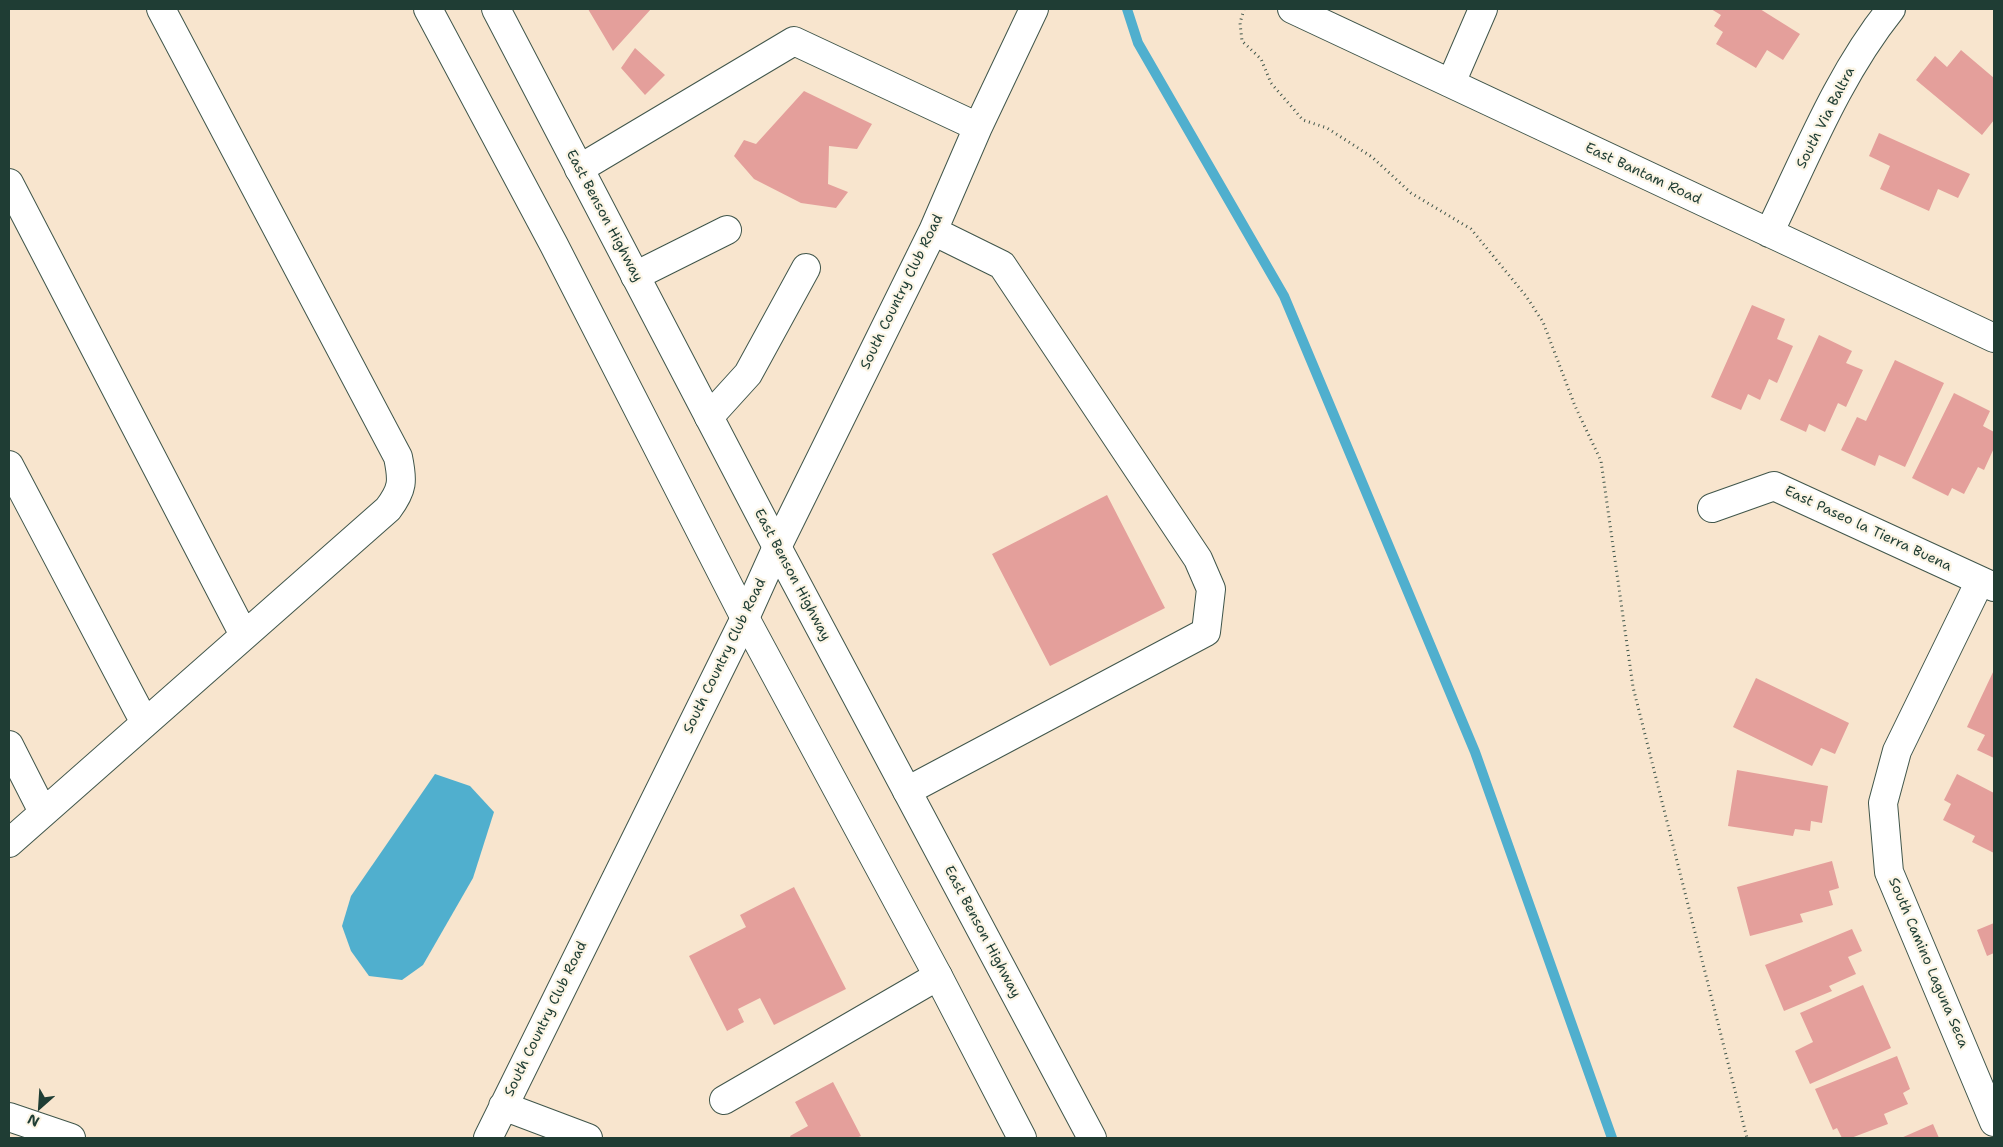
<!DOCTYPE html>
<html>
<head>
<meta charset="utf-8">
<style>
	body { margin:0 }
	#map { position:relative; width:2003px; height:1147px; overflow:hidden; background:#f8e5ce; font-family:"Shantell Sans",sans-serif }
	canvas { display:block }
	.frame { position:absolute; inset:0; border:10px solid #1f3d34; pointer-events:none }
	.north { position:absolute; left:15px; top:1082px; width:50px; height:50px; -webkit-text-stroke:4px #fcf5e5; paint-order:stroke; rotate:206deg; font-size:14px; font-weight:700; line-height:20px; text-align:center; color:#1f3d34 }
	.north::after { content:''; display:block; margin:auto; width:18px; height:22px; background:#1f3d34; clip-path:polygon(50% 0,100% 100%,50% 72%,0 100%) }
</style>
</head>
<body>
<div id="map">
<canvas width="2003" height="1147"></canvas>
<div class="frame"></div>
<div class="north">N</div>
</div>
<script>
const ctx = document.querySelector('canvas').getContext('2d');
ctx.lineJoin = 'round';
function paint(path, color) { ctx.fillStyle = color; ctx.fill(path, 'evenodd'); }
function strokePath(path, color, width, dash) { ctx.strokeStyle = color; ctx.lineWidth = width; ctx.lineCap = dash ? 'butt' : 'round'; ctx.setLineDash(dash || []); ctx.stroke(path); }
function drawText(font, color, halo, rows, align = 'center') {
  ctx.font = font + ' "Shantell Sans",sans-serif'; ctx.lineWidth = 4.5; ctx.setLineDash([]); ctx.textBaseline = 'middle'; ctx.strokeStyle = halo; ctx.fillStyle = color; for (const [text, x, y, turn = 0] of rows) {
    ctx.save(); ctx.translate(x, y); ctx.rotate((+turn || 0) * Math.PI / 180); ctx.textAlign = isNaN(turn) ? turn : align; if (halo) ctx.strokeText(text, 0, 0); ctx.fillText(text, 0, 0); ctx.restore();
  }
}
const water = new Path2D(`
	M435 774 470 786 494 812 473 878 423 965 402 980 369 976 351 951 342 926 351 896Z`);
const stream = new Path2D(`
	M1127 9 1138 43 1284 296 1475 752 1612 1138`);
const building = new Path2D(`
	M588 9H651L613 51Z
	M1711 9H1760L1800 34 1783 60 1767 50 1756 68 1716 44 1723 32 1714 26 1721 15Z
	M635 48 665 75 645 95 621 68Z
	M1961 50 1994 78V120L1982 135 1916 80 1935 56 1947 67Z
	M804 91 872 124 857 149 829 146 828 184 848 192 836 208 801 203 754 179 734 156 744 140 756 144Z
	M1879 133 1970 174 1958 198 1938 189 1929 211 1880 189 1890 166 1869 156Z
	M1752 305 1785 319 1777 339 1793 346 1777 383 1769 379 1760 400 1748 394 1741 410 1711 397Z
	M1819 335 1852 351 1846 363 1863 370 1846 407 1838 403 1825 432 1809 424 1806 432 1780 420Z
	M1895 360 1944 383 1905 467 1879 455 1875 466 1841 450 1857 417 1866 421Z
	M1954 393 1990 411 1983 426 1994 432V448L1984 470 1978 467 1964 494 1952 488 1948 496 1912 478Z
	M1107 495 1165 608 1050 666 992 554Z
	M1994 670V758L1977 750 1985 735 1967 727Z
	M1756 678 1849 723 1835 754 1821 748 1812 766 1733 727Z
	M1737 770 1828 786 1822 823 1811 821 1810 831 1795 829 1793 836 1728 826Z
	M1957 774 1994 793V853L1972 842 1975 836 1943 820 1951 804 1944 800Z
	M1832 861 1839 888 1829 891 1833 905 1800 914 1803 922 1750 936 1737 887Z
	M794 887 846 989 774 1025 760 998 738 1009 744 1022 727 1031 689 956 746 927 740 915Z
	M1994 923V953L1987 956 1977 930Z
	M1852 929 1862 951 1848 957 1856 974 1829 986 1832 991 1784 1011 1765 965Z
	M1863 985 1891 1048 1810 1084 1795 1051 1813 1042 1800 1013Z
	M1897 1056 1910 1089 1903 1093 1908 1104 1884 1114 1888 1124 1851 1138H1842L1837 1128 1833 1130 1815 1089Z
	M833 1082 861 1136 856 1138H791L790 1136 808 1126 795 1102Z
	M1933 1124 1939 1138H1901Z`);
const path = new Path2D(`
	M1244 9 1240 23 1242 41 1261 59 1271 83 1303 120 1327 128 1372 157 1411 193 1471 229 1526 296 1543 322 1575 406 1601 461 1633 687 1747 1138`);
const minor = new Path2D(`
	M1292 9 1994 338
	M1451 83 1483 9
	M579 169 794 41 978 127
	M9 183 244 635
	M1769 233C1806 157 1838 75 1891 9
	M635 276 727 230
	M709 417 748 374 806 268
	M9 465 145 723
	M1712 508 1774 486 1994 587
	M1980 581 1897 751 1883 803 1889 872 1994 1122
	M9 745 43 812
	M907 791 1206 632 1211 589 1198 559 1002 265 933 231
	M9 843 388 509C403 489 403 481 398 457L161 9
	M724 1100 938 976
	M503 1106 588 1138
	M9 1117 71 1138
	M488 1138 745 618 777 547 933 231 978 127 1034 9`);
const major = new Path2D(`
	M428 9 554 245 745 618 938 976 1022 1138
	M496 9 777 547 1092 1138`);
const streetNames = [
	["South Via Baltra",1826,118,-63],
	["East Bantam Road",1643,174,25],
	["East Benson Highway",604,216,62],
	["South Country Club Road",902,292,-64],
	["East Paseo la Tierra Buena",1868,529,25],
	["East Benson Highway",792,575,62],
	["South Country Club Road",725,656,-64],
	["East Benson Highway",982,932,62],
	["South Camino Laguna Seca",1928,963,67],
	["South Country Club Road",546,1019,-64]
];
paint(water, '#50afce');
strokePath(stream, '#50afce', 10);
paint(building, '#e49f9b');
strokePath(minor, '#40564b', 30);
strokePath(major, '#40564b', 30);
strokePath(path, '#40564b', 3, [1, 4]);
strokePath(minor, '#fff', 28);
strokePath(major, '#fff', 28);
drawText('14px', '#1f3d34', '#fcf5e5', streetNames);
</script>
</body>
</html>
